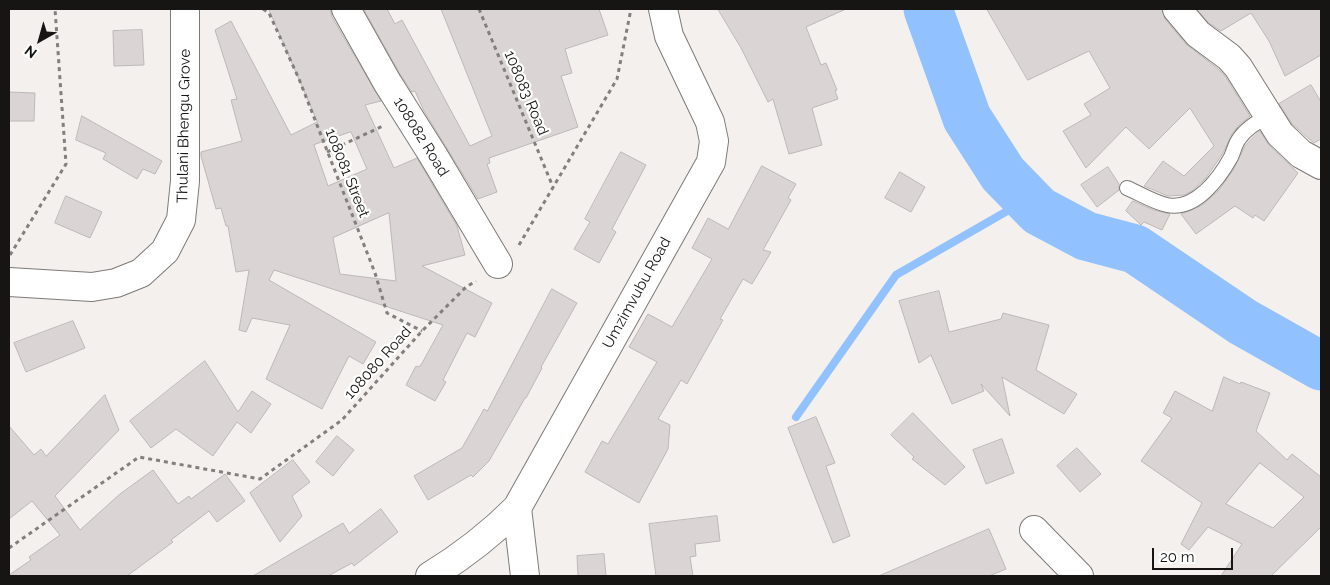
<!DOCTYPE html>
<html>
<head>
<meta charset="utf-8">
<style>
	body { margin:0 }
	#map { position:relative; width:1330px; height:585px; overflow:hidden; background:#f4f0ed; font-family:Raleway,sans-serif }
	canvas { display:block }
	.frame { position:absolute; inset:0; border:10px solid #161514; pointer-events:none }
	.north { position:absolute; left:15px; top:15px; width:50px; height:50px; -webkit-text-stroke:4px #fff; paint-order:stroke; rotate:218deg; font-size:14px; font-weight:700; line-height:20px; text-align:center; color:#161514 }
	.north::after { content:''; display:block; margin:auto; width:18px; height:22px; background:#161514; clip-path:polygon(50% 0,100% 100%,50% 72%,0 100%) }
	.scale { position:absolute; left:1152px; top:548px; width:81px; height:22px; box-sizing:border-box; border:2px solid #161514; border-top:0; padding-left:6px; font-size:15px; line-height:18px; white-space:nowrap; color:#161514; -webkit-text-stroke:4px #fff; paint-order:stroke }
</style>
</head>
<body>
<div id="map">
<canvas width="1330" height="585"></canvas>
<div class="frame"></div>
<div class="north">N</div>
<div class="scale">20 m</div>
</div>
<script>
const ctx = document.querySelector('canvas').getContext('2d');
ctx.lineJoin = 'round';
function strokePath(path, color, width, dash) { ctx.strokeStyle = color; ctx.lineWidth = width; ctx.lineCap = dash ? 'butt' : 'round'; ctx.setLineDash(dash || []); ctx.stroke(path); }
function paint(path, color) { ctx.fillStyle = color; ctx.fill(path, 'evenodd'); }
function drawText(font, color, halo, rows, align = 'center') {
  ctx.font = font + ' Raleway,sans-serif'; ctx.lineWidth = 4.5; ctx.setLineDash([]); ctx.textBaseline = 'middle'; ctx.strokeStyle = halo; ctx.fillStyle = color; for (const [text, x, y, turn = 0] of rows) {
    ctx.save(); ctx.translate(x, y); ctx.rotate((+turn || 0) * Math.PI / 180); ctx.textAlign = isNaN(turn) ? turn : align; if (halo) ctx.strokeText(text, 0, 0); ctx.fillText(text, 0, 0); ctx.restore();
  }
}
const stream = new Path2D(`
	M796 417 896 275 1028 199`);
const river = new Path2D(`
	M928 9 967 118 1003 174 1039 211 1086 236 1135 249 1243 322 1321 366`);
const building = new Path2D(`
	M269 9H330L332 17 381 101 365 105 394 168 417 158 457 226 465 255 422 266 492 303 475 337 467 333 443 380 446 382 435 401 406 385 416 366 418 367 421 365 443 325 274 270 269 280 376 342 363 364 349 356 322 409 266 379 290 325 252 318 246 332 239 330 249 270 236 272 228 226H226L221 208 216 209 201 156V152L242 141 231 100 237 99 215 30 231 21 291 135 317 122ZM351 132 367 169 328 186 314 145ZM389 213 396 281 340 274 333 238Z
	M364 9H387L395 24 402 20 470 146 492 136 441 9H599L608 35 565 49 572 73 561 76 578 127 489 158 490 163 487 164 497 192 478 199 424 111 415 91 412 92 400 74Z
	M718 9H846L806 27 821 65 826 63 837 90 835 91 838 99 812 108 822 145 789 154 773 99 768 102 741 48Z
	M987 9H1162L1165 19 1186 44 1218 69 1225 76 1250 116 1239 125 1232 134 1223 153 1206 178 1192 191 1184 195 1168 196 1144 186 1163 161 1184 176 1214 146 1190 108 1149 149 1126 127 1086 168 1063 131 1091 115 1084 104 1110 88 1089 51 1028 80Z
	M1197 9H1321V55L1285 76 1269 41 1251 13 1221 31 1209 23Z
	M142 30 144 65 114 66 113 31Z
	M1311 85 1321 102V139L1314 143 1292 124 1279 104Z
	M9 92 35 93 34 121H9Z
	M82 116 162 161 155 174 143 169 137 179 103 159 106 153 76 140Z
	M1260 131 1269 145 1298 173 1264 221 1255 215 1253 218 1235 206 1196 234 1181 214 1201 206 1219 190 1233 170 1245 146Z
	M621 152 646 165 612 229 616 232 599 263 574 249 590 222 585 219Z
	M762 166 796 184 788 198 791 200 763 250 771 252 752 284 743 279 720 319 723 320 687 384 681 380 658 419 670 425 668 449 639 503 585 472 602 441 608 444 657 362 629 347 648 314 672 327 712 259 692 248 708 218 728 229Z
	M1108 167 1119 184V190L1097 207 1081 185Z
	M900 172 925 187 911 212 885 198Z
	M66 196 102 212 90 238 55 223Z
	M1133 201 1154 210 1170 214 1162 230 1144 222 1141 225 1126 211Z
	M552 289 577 303 541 367 542 368 526 398H525L489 461 473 477 471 475 428 500 414 476 462 448 484 409 487 411Z
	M939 291 949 332 1001 319 1003 313 1049 325 1036 370 1077 394 1064 414 1002 377 1010 416 981 384 984 391 952 404 931 355 919 363 899 301Z
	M73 321 85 348 26 372 14 343Z
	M205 361 238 412 252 391 271 404 251 433 237 422 213 456 176 429 151 448 130 421Z
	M1224 377 1240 384 1241 382 1270 393 1256 431 1287 460 1292 454 1321 477V527L1271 576H1221L1242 544 1208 527 1189 550 1181 544 1202 503 1141 461 1172 418 1163 413 1175 391 1212 411ZM1260 463 1304 497 1273 528 1226 504Z
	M105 395 119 430 55 496 80 530 120 494 153 470 178 504 189 496 191 499 225 474 245 501 217 522 209 511 171 540 173 542 127 576H9V575L31 560 29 557 60 535 32 501 9 519V426L34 455 41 449 46 456Z
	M913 413 965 467 945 485 912 459 914 457 891 435Z
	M816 417 835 463 826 466 850 536 833 543 788 428Z
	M337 436 354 450 333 476 316 462Z
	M1002 439 1014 473 986 484 973 450Z
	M1077 448 1101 474 1080 492 1057 466Z
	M293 460 310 482 292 496 302 516 280 542 250 493Z
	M381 509 398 532 354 566 352 563 328 576H253L343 523 349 533Z
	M717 516 720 541 695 544 696 556 690 557 693 576H656L649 524Z
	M989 529 1006 569 989 576H879Z
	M604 554 606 576H578L577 556Z`);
const path = new Path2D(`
	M263 9 269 13 299 79 375 273 387 313 422 331
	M479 9 553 187
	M327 152 383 126
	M519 245 617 79 631 9
	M10 255 66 164 55 9
	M9 548 139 457 260 479 342 420 422 331 466 287 476 281`);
const lane = new Path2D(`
	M1127 188C1139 193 1153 202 1167 205 1195 211 1219 179 1231 157 1234 151 1235 144 1239 139 1246 128 1258 122 1269 115`);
const street = new Path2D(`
	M346 9 387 82 433 155 498 264
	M1177 9 1198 34 1229 57 1238 67 1280 134 1301 154 1321 165
	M9 282 92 287 116 283 141 273 165 251 181 220 185 181V9
	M1034 530 1079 576
	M430 576C463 556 489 536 517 508
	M525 576 517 508 711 162 714 141 710 122 669 36 663 9`);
const streetNames = [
	["108083 Road",526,93,67],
	["Thulani Bhengu Grove",184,126,-89],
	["108082 Road",421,137,58],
	["108081 Street",347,173,68],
	["Umzimvubu Road",637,293,-61],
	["108080 Road",378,363,-48]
];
strokePath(stream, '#91c1fe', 8);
strokePath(river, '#91c1fe', 49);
paint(building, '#dad5d4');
strokePath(building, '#bdb8b7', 1);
strokePath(lane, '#7d7a77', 16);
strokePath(street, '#7d7a77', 30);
strokePath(path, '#827f7d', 3, [4, 4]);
strokePath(lane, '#fff', 14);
strokePath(street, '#fff', 28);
drawText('15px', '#161514', '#fff', streetNames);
</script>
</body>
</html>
